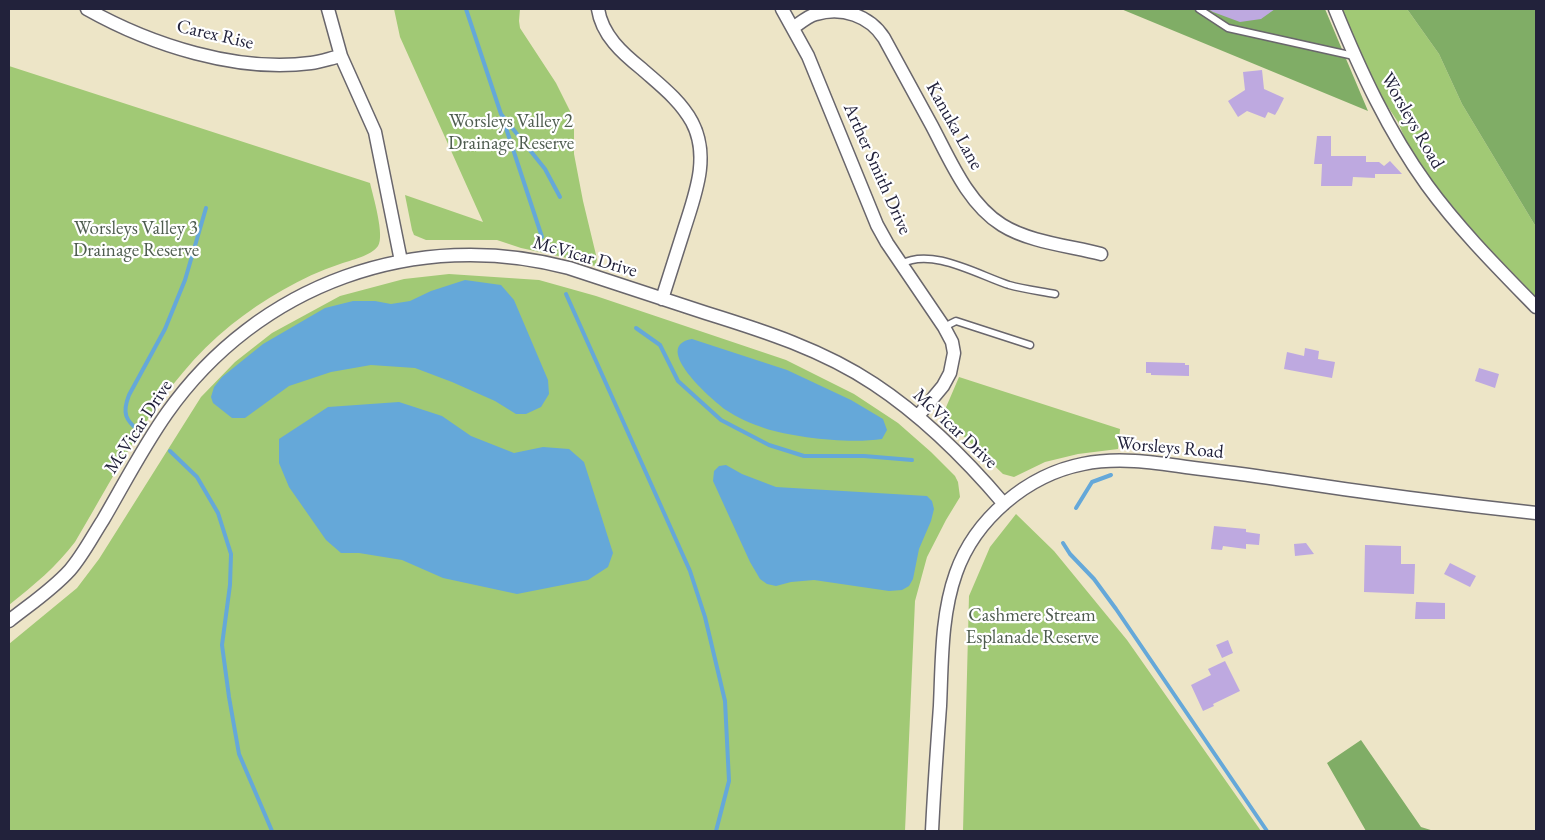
<!DOCTYPE html>
<html>
<head>
<meta charset="utf-8">
<style>
	body { margin:0 }
	#map { position:relative; width:1545px; height:840px; overflow:hidden; background:#ede5c7; font-family:"EB Garamond",serif }
	canvas { display:block }
	.frame { position:absolute; inset:0; border:10px solid #22223b; pointer-events:none }
</style>
</head>
<body>
<div id="map">
<canvas width="1545" height="840"></canvas>
<div class="frame"></div>
</div>
<script>
const ctx = document.querySelector('canvas').getContext('2d');
ctx.lineJoin = 'round';
function paint(path, color) { ctx.fillStyle = color; ctx.fill(path, 'evenodd'); }
function strokePath(path, color, width, dash) { ctx.strokeStyle = color; ctx.lineWidth = width; ctx.lineCap = dash ? 'butt' : 'round'; ctx.setLineDash(dash || []); ctx.stroke(path); }
function drawText(font, color, halo, rows, align = 'center') {
  ctx.font = font + ' "EB Garamond",serif'; ctx.lineWidth = 4.5; ctx.setLineDash([]); ctx.textBaseline = 'middle'; ctx.strokeStyle = halo; ctx.fillStyle = color; for (const [text, x, y, turn = 0] of rows) {
    ctx.save(); ctx.translate(x, y); ctx.rotate((+turn || 0) * Math.PI / 180); ctx.textAlign = isNaN(turn) ? turn : align; if (halo) ctx.strokeText(text, 0, 0); ctx.fillText(text, 0, 0); ctx.restore();
  }
}
const green = new Path2D(`
	M394 9H520L519 21 520 28 556 83 571 113 574 128V154L583 201 597 259 595 266 563 257 521 248 497 240H426L414 235 412 230 405 195 483 222 400 37Z
	M1335 9H1407L1439 54 1462 104 1536 227V297L1482 241 1433 183 1405 139 1398 122 1354 56Z
	M9 66 370 183C373 196 385 236 378 246 371 256 351 260 340 264 301 277 264 299 231 325 160 382 121 465 75 542 56 567 34 585 9 605Z
	M449 274 539 280 596 296 786 360 854 394 898 423 931 452 955 476 958 482 960 497 946 520 927 557 915 601 905 831H9V644L77 588 99 559 201 397 235 362 272 333 340 296 404 279Z
	M959 377 1120 429 1118 449 1078 454 1045 462 1014 477 1003 474 952 425 944 412Z
	M1016 514 1054 551 1127 640 1261 831H963L969 596 990 547Z`);
const forest = new Path2D(`
	M1121 9H1325L1368 111Z
	M1407 9H1536V227L1462 104 1439 54Z
	M1361 740 1421 827 1434 831H1366L1327 763Z`);
const water = new Path2D(`
	M465 280 501 285 514 300 548 380 549 394 541 407 526 414H516L495 401 452 382 415 368 371 365 331 372 289 386 245 418H232L213 403 211 397 214 387 222 377 263 344 325 308 353 301H375L391 304 410 301 431 291Z
	M692 339 787 370 851 400 883 419 887 430 882 439C850 444 795 438 764 428 752 424 736 417 726 410 712 400 650 346 692 339Z
	M399 402 442 416 471 436 514 453 543 447 569 449 584 462 613 553 608 567 588 580 517 594 443 578 402 560 359 553H341L326 540 289 487 279 463V439L328 407Z
	M726 465 742 474 776 487 927 496 932 501 934 509 931 521 919 549 913 579 909 586 902 590 889 591 814 580 791 582 776 586 767 584 760 579 750 562 713 481 714 471 719 466Z`);
const stream = new Path2D(`
	M466 9 501 114 545 169 560 197
	M502 116 542 237
	M566 294 690 571 705 617 725 701 729 781 716 831
	M636 328 660 345 678 381 721 420 769 445 804 456H864L912 460
	M140 432C125 420 122 413 129 395L165 329 185 280 206 208
	M170 451 197 477 218 513 231 554 230 585 222 645 229 697 239 754 272 831
	M1076 508 1092 482 1111 475
	M1063 543 1070 554 1094 579 1116 609 1267 831`);
const building = new Path2D(`
	M1208 9H1275L1261 19 1240 22 1213 12Z
	M1262 70 1264 89 1284 98 1278 110 1275 115 1268 112 1265 118 1247 111 1238 117 1228 101 1245 90 1243 72Z
	M1317 136H1331V156H1366V162H1379L1384 166 1390 161 1402 174H1375V178L1353 177 1352 186H1321L1322 164H1314Z
	M1305 348 1319 351 1318 359 1335 362 1332 378 1284 369 1287 352 1304 356Z
	M1146 362 1185 363V365H1189V376L1151 375V373H1146Z
	M1479 368 1499 374 1495 388 1475 381Z
	M1214 526 1246 529V532L1260 534 1259 545 1246 544V549L1223 546 1222 550 1211 549Z
	M1306 543 1314 554 1295 556 1294 544Z
	M1365 545 1401 546V564H1415L1414 594 1364 592Z
	M1450 563 1476 576 1470 587 1444 574Z
	M1416 602 1445 603V619H1415Z
	M1228 640 1233 653 1222 658 1216 645Z
	M1225 661 1240 691 1213 704 1214 706 1203 711 1191 685 1211 675 1208 669Z`);
const service = new Path2D(`
	M1199 9 1228 28 1354 56
	M901 264C932 247 978 275 1009 285 1023 289 1039 291 1055 294
	M944 327 956 321 1030 345`);
const minor = new Path2D(`
	M87 9C151 45 238 73 311 63 321 62 331 58 341 56
	M328 9 341 56 375 132 401 261
	M598 9C602 35 622 53 642 69 660 85 680 100 692 122 711 158 694 197 683 233 676 255 669 277 662 299
	M782 9 808 56 877 225 887 243 944 327 952 342 954 353 950 373 943 386 918 416
	M1335 9C1360 70 1388 131 1427 185 1459 229 1498 268 1536 307
	M793 28C800 23 808 16 816 14 842 6 870 16 884 38 900 67 916 97 932 126 950 160 968 204 1002 225 1029 242 1070 246 1101 254
	M9 621C29 605 52 590 70 570 83 555 92 537 103 520 124 484 143 447 167 413 258 284 416 227 569 268 615 283 660 298 706 313 764 331 823 350 874 384 924 417 965 458 1004 504
	M932 831C934 789 937 748 940 706 942 662 941 615 956 573 975 519 1027 475 1083 464 1117 457 1152 462 1186 467 1218 471 1251 475 1283 480 1367 493 1452 504 1536 513`);
const streetNames = [
	["Carex Rise",215,35,13],
	["Worsleys Road",1412,121,60],
	["Kanuka Lane",954,126,61],
	["Arther Smith Drive",877,169,66],
	["McVicar Drive",585,257,16],
	["McVicar Drive",139,427,-57],
	["McVicar Drive",955,429,43],
	["Worsleys Road",1170,448,5]
];
const parkNames = [
	["Worsleys Valley 2",511,122],
	["Drainage Reserve",511,144],
	["Worsleys Valley 3",136,229],
	["Drainage Reserve",136,251],
	["Cashmere Stream",1032,616],
	["Esplanade Reserve",1032,638]
];
paint(green, '#a1c975');
paint(forest, '#80ad66');
paint(water, '#65a8d9');
strokePath(stream, '#65a8d9', 4);
paint(building, '#bea9e0');
strokePath(service, '#69666c', 9);
strokePath(minor, '#69666c', 15);
strokePath(service, '#fff', 6);
strokePath(minor, '#fff', 12);
drawText('19px', '#22223b', '#fff', streetNames);
drawText('19px', '#4e5c4f', '#fff', parkNames);
</script>
</body>
</html>
